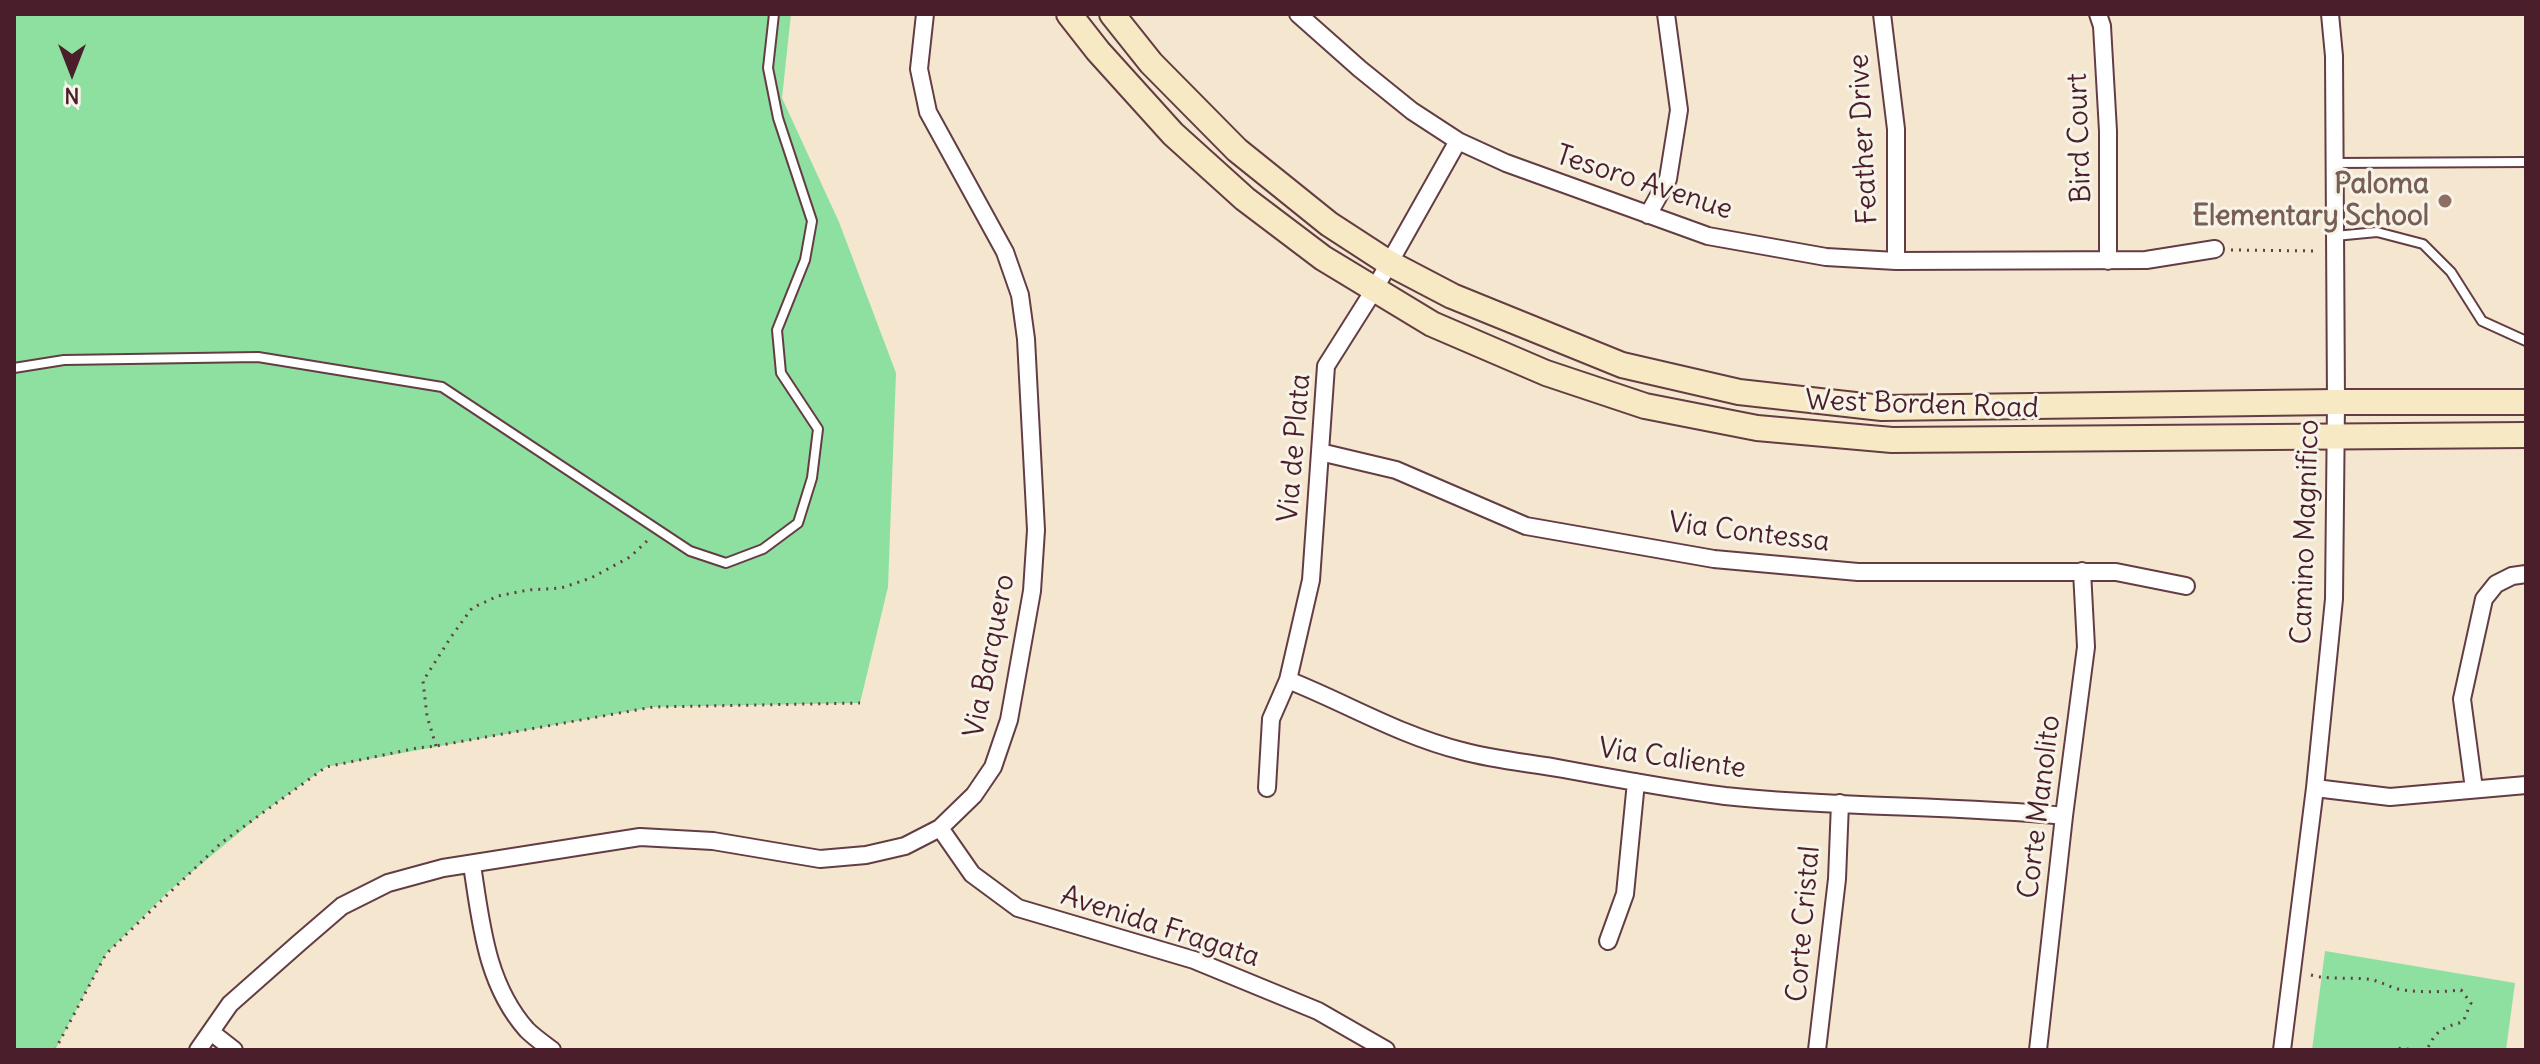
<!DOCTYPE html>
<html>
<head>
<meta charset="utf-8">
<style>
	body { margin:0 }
	#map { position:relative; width:2540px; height:1064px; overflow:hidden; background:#f4e6cf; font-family:Delius,sans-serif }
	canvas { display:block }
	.frame { position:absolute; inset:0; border:16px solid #4a1f2b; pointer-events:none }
	.north { position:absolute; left:32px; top:32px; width:80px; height:80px; -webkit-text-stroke:6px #f7f3e8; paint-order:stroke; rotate:180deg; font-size:22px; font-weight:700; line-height:32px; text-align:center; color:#4a1f2b }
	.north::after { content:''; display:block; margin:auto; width:28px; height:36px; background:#4a1f2b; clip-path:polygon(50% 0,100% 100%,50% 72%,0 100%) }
</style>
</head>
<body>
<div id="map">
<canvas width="2540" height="1064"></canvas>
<div class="frame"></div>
<div class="north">N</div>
</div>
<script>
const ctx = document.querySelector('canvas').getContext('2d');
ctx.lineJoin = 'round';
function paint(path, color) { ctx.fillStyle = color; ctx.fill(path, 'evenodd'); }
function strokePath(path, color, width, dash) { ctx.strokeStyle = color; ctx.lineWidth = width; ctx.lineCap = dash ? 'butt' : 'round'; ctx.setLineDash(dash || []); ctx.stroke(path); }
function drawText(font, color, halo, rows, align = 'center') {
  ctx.font = font + ' Delius,sans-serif'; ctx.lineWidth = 6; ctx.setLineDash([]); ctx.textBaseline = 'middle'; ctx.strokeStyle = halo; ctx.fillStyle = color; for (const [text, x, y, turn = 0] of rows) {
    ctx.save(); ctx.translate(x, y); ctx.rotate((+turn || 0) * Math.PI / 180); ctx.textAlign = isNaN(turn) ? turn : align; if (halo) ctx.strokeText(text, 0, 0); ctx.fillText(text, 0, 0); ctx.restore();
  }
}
const green = new Path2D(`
	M14 14H791L782 98 839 222 896 373 888 587 860 703 653 707 326 767 265 811 169 891 106 954 55 1050H14Z
	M2325 951 2515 983 2506 1050H2312Z`);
const path = new Path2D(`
	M2231 250 2319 251
	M436 746 427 716 423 681 451 637 472 608 498 596 528 590 561 588 591 578 630 557 648 540
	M2311 975C2330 980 2348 977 2367 979 2378 980 2387 986 2398 989 2419 993 2440 992 2461 990L2471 1003 2463 1022C2443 1027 2435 1031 2427 1050
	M55 1050 106 954 221 843 326 767 417 748 436 746 653 707 860 703
	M2391 1050 2397 1048 2416 1050`);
const lane = new Path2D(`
	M2335 163 2526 162
	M2335 236 2377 232 2423 244 2451 272 2482 321 2526 341
	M14 368 64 360 258 357 442 387 690 551 726 563 763 549 798 523 812 478 818 429 781 373 777 330 805 260 812 221 778 118 768 68 774 14`);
const street = new Path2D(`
	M1298 14 1360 69 1412 111 1458 141 1506 163 1708 236 1826 257 1896 261 2146 260 2215 249
	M1882 14 1896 129V261
	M2098 14 2102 26 2108 131V261
	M1648 215 1668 179 1679 110 1666 14
	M1320 452 1396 470 1526 526 1714 559 1858 572H2116L2186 586
	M1288 680C1346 703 1401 736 1462 751 1495 760 1530 763 1563 769 1617 779 1671 789 1725 796 1837 808 1951 805 2064 816
	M1267 788 1271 719 1288 680 1311 580 1326 366 1374 290 1458 141
	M2315 788 2390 797 2526 785
	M2474 789 2462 699 2484 599 2496 584 2512 576 2526 574
	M940 828 972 874 1018 908 1194 960 1318 1011 1386 1050
	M472 865C481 923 486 984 527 1030 534 1037 544 1044 552 1050
	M1608 941 1625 894 1636 782
	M211 1032 234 1050
	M198 1050 230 1004 299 943 342 906 388 883 443 868 640 837 713 841 820 859 866 855 905 846 940 828 974 795 993 767 1009 720 1032 591 1036 530 1026 339 1020 295 1005 252 928 112 919 69 925 14
	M1817 1050 1837 879 1840 803
	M2038 1050 2064 816 2086 647 2082 571
	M2282 1050 2315 788 2334 599 2336 402 2334 56 2330 14`);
const secondary = new Path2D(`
	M1069 14 1098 51 1173 134 1245 199 1323 258 1432 324 1546 373 1645 406 1757 428 1892 440 2526 435
	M1112 14 1151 63 1237 150 1329 224 1389 263 1452 296 1622 365 1739 392 1882 408 2336 402H2526`);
const markers = [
	[2445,201,8,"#8d6e63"]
];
const streetNames = [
	["Bird Court",2080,138,-92],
	["Feather Drive",1864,139,-93],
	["Tesoro Avenue",1644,183,18],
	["West Borden Road",1922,405,2],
	["Via de Plata",1295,448,-85],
	["Camino Magnifico",2306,532,-88],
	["Via Contessa",1749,533,7],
	["Via Barquero",990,656,-79],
	["Via Caliente",1672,759,8],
	["Corte Manolito",2040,807,-83],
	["Corte Cristal",1804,924,-85],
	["Avenida Fragata",1160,927,18]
];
const educationNames = [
	["Paloma",2429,185],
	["Elementary School",2429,217]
];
paint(green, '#8ee0a0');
strokePath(lane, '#643d44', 12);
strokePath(street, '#643d44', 20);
strokePath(secondary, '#643d44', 28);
strokePath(path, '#643d44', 3, [2, 6]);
strokePath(lane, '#fff', 8);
strokePath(street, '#fff', 16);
strokePath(secondary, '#f7e9c3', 24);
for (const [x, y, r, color] of markers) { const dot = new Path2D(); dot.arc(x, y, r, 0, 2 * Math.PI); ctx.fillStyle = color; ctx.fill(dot); strokePath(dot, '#f7f3e8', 3); }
drawText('28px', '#4a1f2b', '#f7f3e8', streetNames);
drawText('bold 28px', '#785e54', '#f7f3e8', educationNames, 'right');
</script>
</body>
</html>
